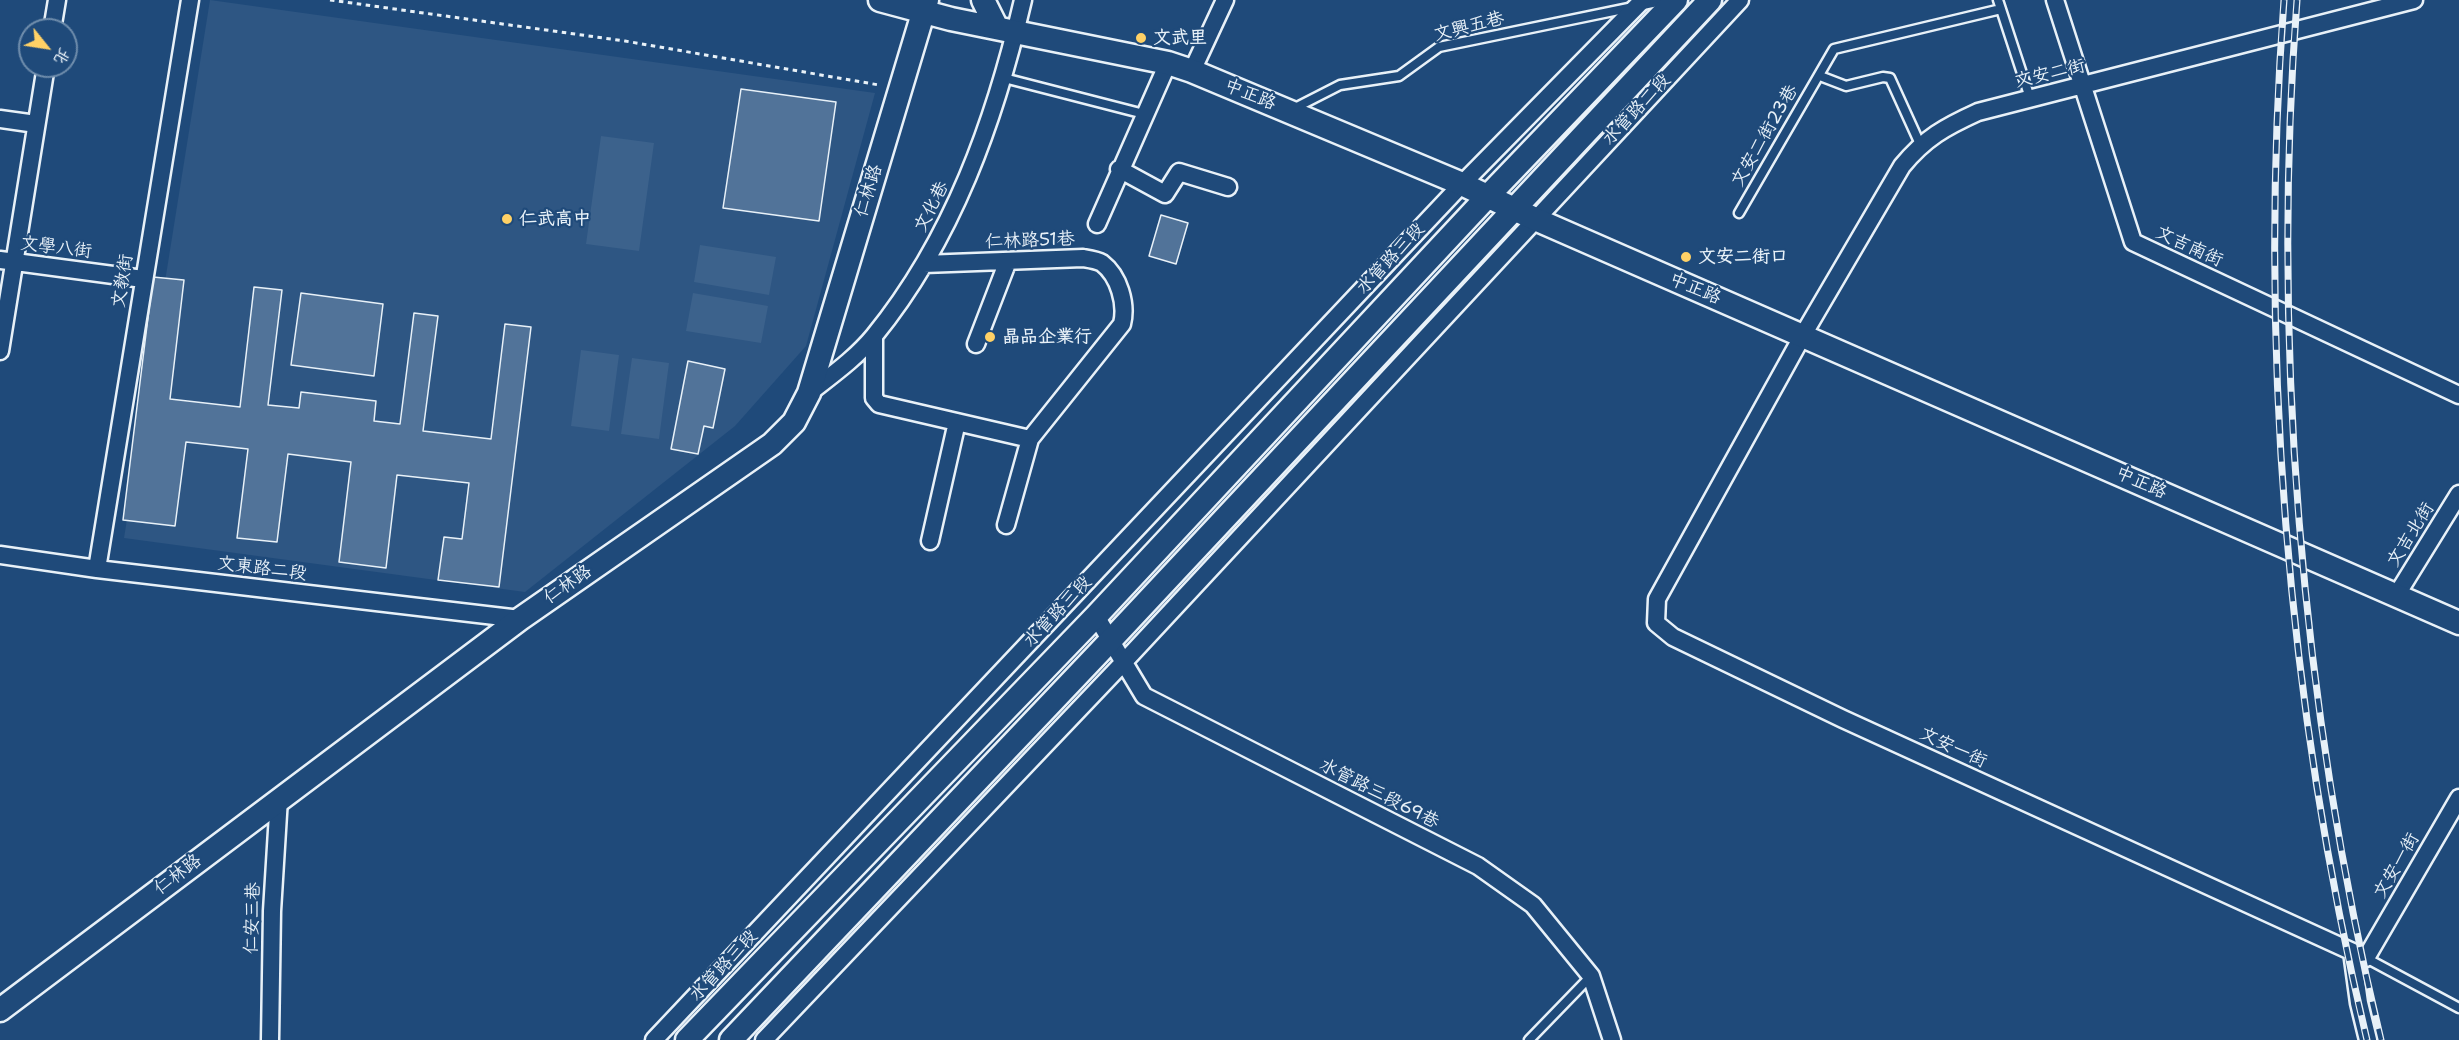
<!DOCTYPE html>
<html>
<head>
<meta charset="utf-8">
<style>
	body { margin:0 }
	#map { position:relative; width:2459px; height:1040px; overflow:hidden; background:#1f4a7a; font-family:"Shantell Sans","LXGW WenKai TC",sans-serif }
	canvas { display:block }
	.north { position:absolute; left:18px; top:18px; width:60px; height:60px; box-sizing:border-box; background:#1f4a7a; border:2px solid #6f8dac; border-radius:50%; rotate:120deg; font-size:16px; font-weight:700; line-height:24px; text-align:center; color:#e8f1f8 }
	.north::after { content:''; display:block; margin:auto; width:21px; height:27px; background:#ffd166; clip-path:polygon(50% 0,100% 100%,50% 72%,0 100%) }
</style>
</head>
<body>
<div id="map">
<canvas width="2459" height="1040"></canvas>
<div class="north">北</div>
</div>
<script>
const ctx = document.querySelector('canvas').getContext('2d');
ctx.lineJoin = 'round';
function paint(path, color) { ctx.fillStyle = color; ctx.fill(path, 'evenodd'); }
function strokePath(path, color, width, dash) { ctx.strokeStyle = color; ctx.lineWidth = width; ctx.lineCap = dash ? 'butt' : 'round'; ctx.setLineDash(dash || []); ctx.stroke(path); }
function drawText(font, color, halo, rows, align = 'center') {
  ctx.font = font + ' "Shantell Sans","LXGW WenKai TC",sans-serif'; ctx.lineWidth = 4.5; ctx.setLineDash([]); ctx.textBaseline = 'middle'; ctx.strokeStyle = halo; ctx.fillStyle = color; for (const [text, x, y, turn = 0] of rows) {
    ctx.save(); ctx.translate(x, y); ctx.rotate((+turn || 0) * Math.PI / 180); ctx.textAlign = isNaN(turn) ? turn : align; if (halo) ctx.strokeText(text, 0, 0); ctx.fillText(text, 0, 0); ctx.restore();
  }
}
const built = new Path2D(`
	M210 0 875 93 806 346 735 426 525 592 124 538Z`);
const green = new Path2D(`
	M601 136 654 143 639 251 586 244Z
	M700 245 776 257 769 295 694 282Z
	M693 293 768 306 761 343 686 331Z
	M581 350 619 355 609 431 571 426Z
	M632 358 669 363 659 439 621 434Z`);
const building = new Path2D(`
	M741 89 836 102 819 221 723 208Z
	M1161 215 1188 223 1176 264 1149 256Z
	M153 277 184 280 170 399 240 407 254 287 282 290 268 405 299 408 301 392 376 401 374 421 400 424 414 313 438 316 423 431 491 439 505 324 531 327 499 587 438 580 444 537 462 539 469 483 397 475 386 568 339 562 351 462 288 454 277 542 237 538 248 449 186 442 175 526 123 520Z
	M301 293 383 304 374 376 291 365Z
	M688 361 725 369 713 428 704 426 698 454 671 449Z`);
const path = new Path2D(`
	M330 0 625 41 879 85`);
const lane = new Path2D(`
	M1998 0 2030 98
	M1820 76 1846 86 1883 77 1890 78 1920 144
	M1004 78 1144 114
	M1293 109 1340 85 1399 76 1439 47 1667 0
	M1739 213 1834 49 2001 9
	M2366 958 2459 1008
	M1529 1040 1591 976`);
const street = new Path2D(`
	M2055 0 2133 242 2459 395
	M2414 0 1978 112C1945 127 1925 138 1902 166L1803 335 1657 599 1656 623 1673 637 1843 719 2366 958 2459 798
	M52 30 57 0
	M1192 71 1225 0
	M0 119 36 124
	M1119 169 1165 194 1179 172 1228 187
	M1097 224 1168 63
	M0 260 143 279
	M874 336V398L879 404 1030 439 1122 324C1127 304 1119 276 1102 263 1097 260 1089 259 1083 258L924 264
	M976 344 1008 261
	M0 351 46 66
	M809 393C832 375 856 358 874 336 953 239 995 120 1023 0
	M1006 525 1030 439
	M930 541 957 422
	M0 555 97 569 520 619
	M97 569 190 0
	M2396 596 2459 494
	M1096 616 1144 696 1478 866 1533 905 1591 976 1612 1040
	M2352 952 2359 1003 2368 1040
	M270 1040 272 911 279 798
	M654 1040 1462 184 1643 0
	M764 1040 1122 664 1740 0`);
const secondary = new Path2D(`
	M880 0 951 19 1168 63 1192 71 1462 184 1535 219 2459 623
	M983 0 997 28
	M0 1010 520 619 772 444 794 422 809 393 927 0
	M687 1040 1096 616 1488 196 1676 0
	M731 1040 1109 642 1710 0`);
const rail = new Path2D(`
	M2284 0C2258 343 2287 706 2367 1040
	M2297 0C2271 340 2301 708 2381 1040`);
const markers = [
	[1141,38,6,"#ffd166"],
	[507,219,6,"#ffd166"],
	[1686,257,6,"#ffd166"],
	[990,337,6,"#ffd166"]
];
const streetNames = [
	["文興五巷",1469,27,-14],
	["文安二街",2050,74,-13],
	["中正路",1250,95,22],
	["水管路二段",1637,110,-47],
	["文安二街23巷",1765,136,-60],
	["仁林路",869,191,-73],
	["文化巷",932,207,-63],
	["仁林路51巷",1030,241,-2],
	["文吉南街",2189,247,25],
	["文學八街",56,248,7],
	["水管路三段",1391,259,-47],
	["文教街",123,281,-81],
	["中正路",1695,289,23],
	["中正路",2141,483,24],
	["文吉北街",2411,535,-58],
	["文東路二段",262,569,7],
	["仁林路",568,585,-35],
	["水管路三段",1058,612,-47],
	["文安一街",1953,748,25],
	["水管路三段69巷",1379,794,27],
	["文安一街",2397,866,-60],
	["仁林路",178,875,-37],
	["仁安三巷",253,918,-88],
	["水管路三段",724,966,-47]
];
const poiNames = [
	["文武里",1153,38],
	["仁武高中",519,219],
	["文安二街口",1698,257],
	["晶品企業行",1002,337]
];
paint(built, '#2e5683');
paint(green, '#3c628c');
paint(building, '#517399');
strokePath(building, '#e8f1f8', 1.5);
strokePath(lane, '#e8f1f8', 13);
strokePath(street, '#e8f1f8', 21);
strokePath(secondary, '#e8f1f8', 27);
strokePath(path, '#e8f1f8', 3, [4.5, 4.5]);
strokePath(lane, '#1f4a7a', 8);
strokePath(street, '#1f4a7a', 16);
strokePath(secondary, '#1f4a7a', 22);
strokePath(rail, '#e8f1f8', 7);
strokePath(rail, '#1f4a7a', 4.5, [14]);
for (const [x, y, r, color] of markers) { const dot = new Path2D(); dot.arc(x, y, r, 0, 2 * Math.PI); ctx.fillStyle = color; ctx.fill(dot); strokePath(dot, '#1f4a7a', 2); }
drawText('18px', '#e8f1f8', '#1f4a7a', streetNames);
drawText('bold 18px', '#e8f1f8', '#1f4a7a', poiNames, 'left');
</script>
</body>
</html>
